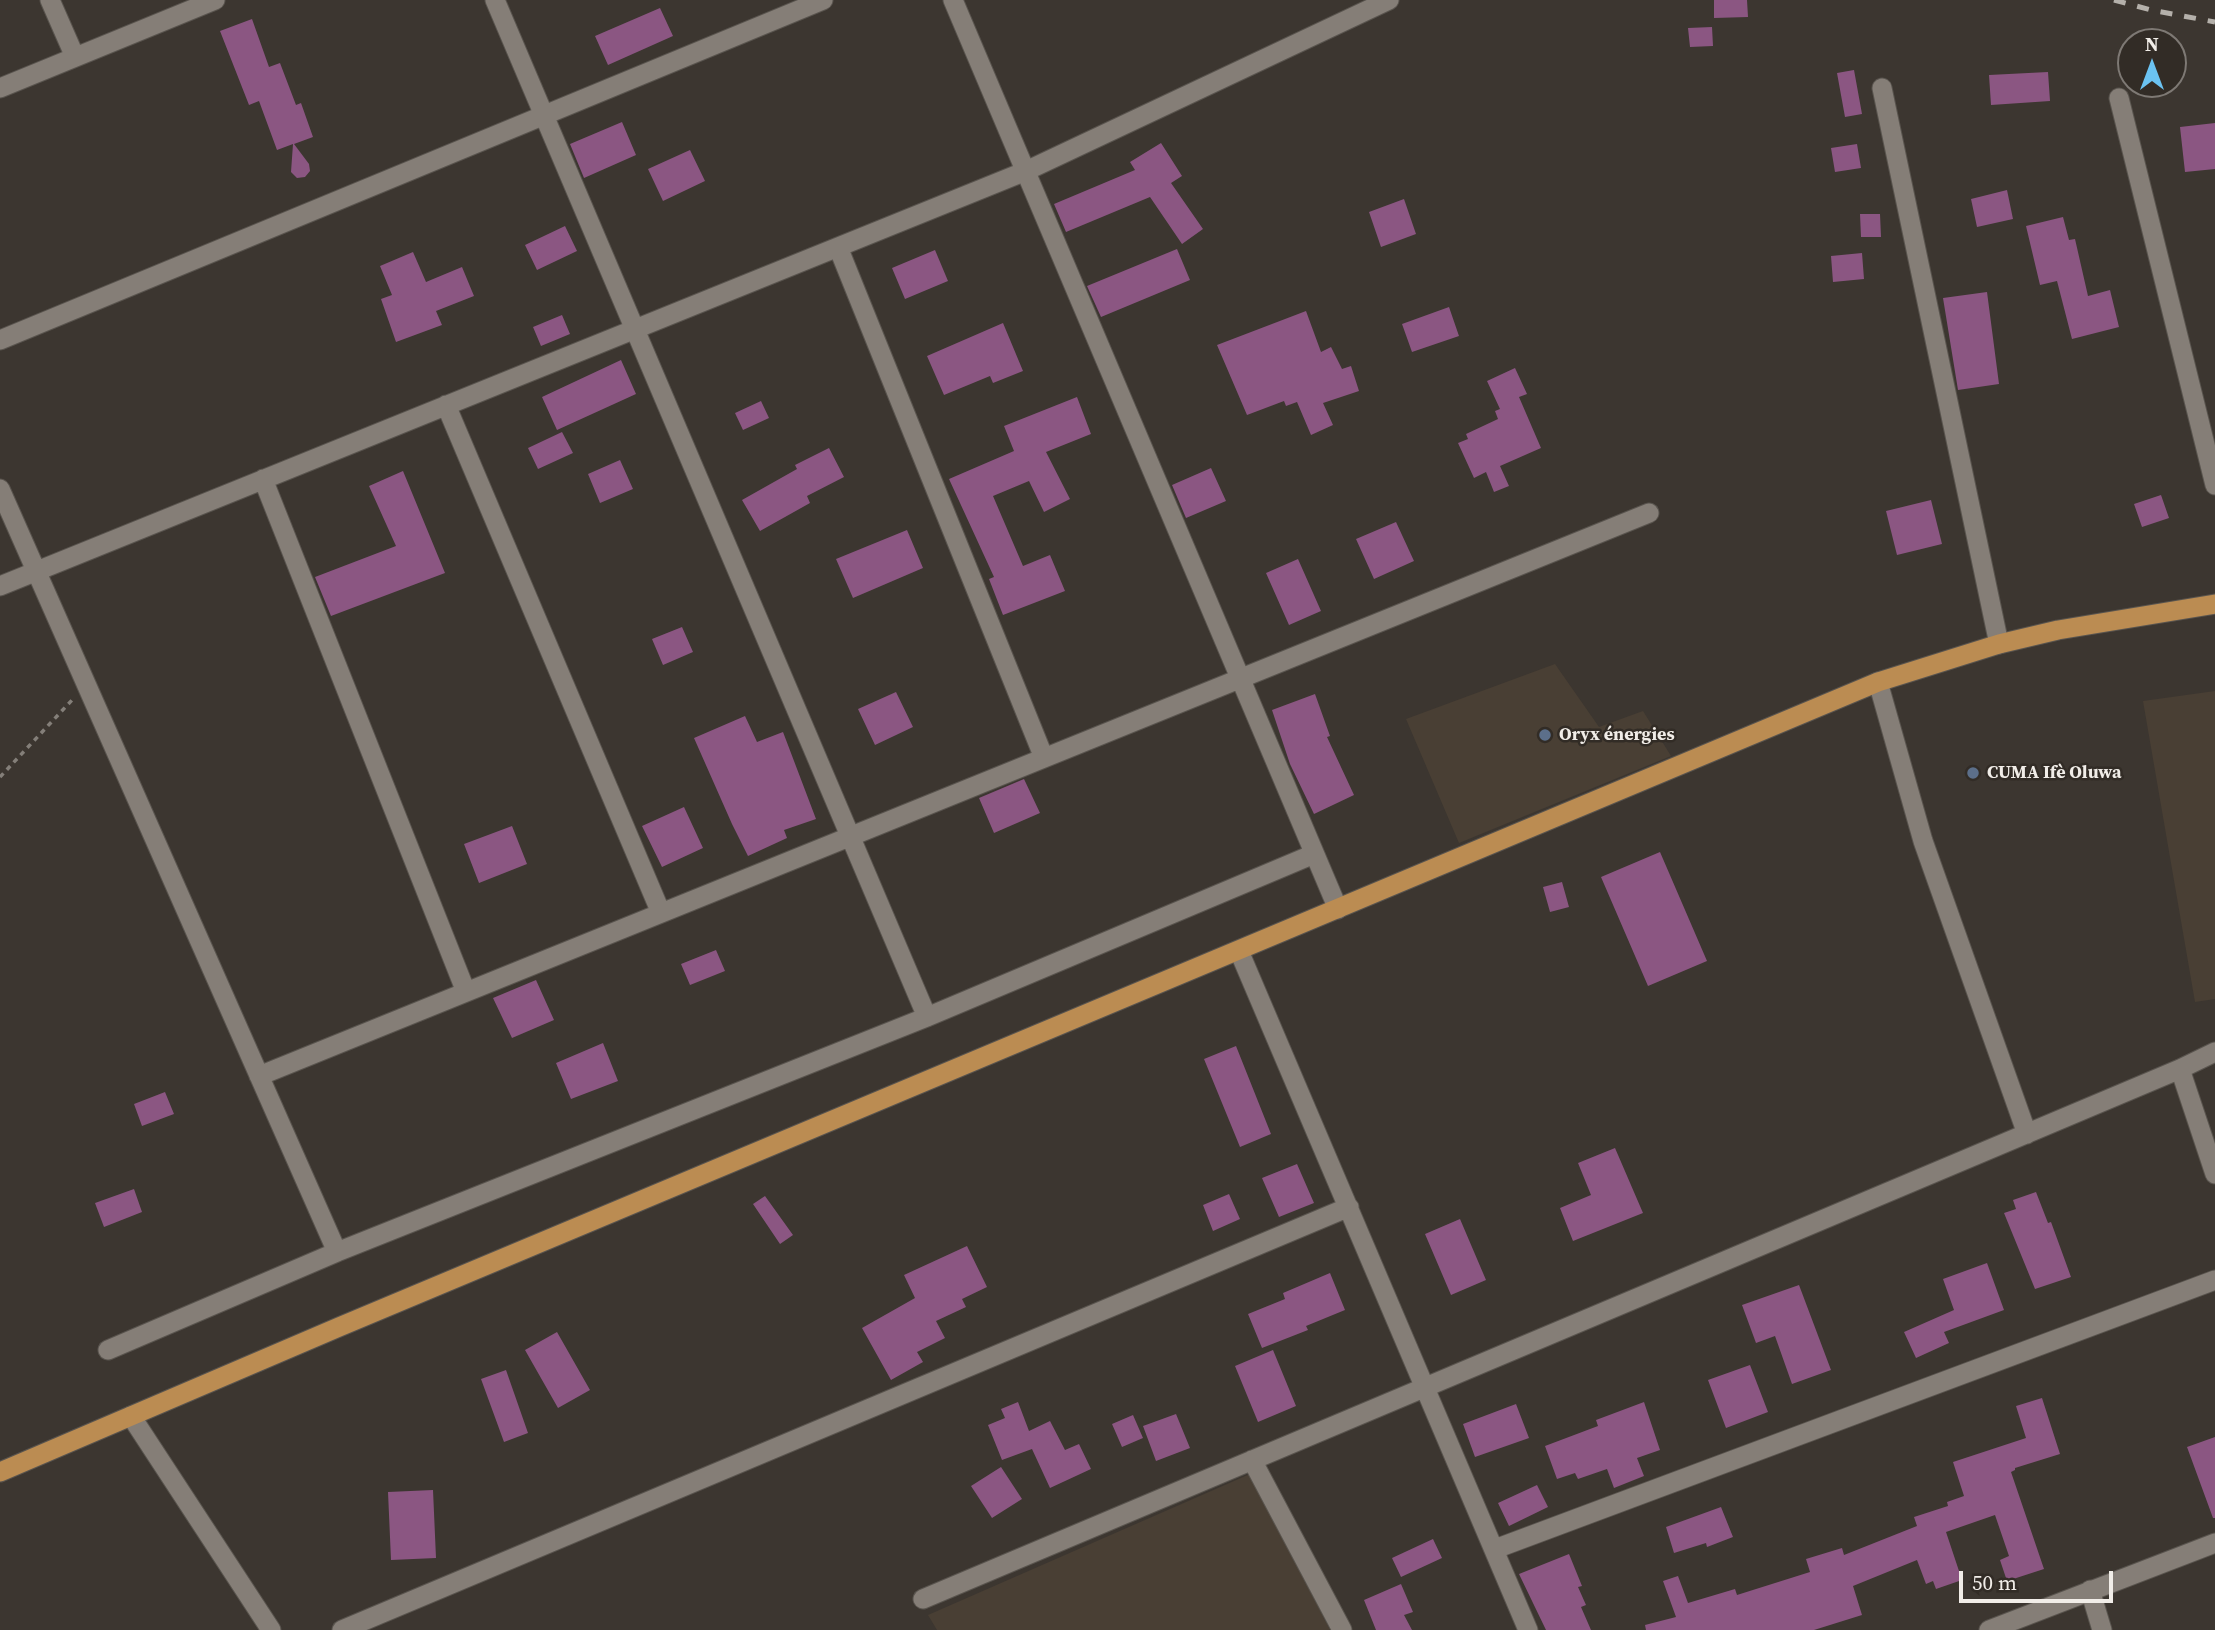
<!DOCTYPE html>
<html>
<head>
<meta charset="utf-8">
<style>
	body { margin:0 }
	#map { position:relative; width:2215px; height:1630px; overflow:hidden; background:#3c3630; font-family:"Source Serif 4",serif }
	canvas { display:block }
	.north { position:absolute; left:2117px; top:28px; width:70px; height:70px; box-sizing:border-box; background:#322c26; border:2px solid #7e7974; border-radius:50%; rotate:0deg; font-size:19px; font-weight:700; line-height:28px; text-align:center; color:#f1ede8 }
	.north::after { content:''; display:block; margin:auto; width:24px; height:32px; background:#6bc3f2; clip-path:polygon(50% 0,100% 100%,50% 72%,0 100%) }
	.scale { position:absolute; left:1959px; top:1571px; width:154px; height:32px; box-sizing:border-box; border:4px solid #f1ede8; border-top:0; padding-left:9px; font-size:21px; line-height:24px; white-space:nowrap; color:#f1ede8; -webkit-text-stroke:5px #322c26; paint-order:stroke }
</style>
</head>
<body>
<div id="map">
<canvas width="2215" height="1630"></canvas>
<div class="north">N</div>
<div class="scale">50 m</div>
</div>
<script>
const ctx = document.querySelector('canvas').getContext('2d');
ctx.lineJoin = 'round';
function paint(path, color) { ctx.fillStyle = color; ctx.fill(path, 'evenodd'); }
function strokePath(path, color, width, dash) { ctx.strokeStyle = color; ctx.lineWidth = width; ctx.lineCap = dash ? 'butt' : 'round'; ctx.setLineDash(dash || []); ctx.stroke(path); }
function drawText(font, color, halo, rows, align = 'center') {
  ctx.font = font + ' "Source Serif 4",serif'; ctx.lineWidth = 5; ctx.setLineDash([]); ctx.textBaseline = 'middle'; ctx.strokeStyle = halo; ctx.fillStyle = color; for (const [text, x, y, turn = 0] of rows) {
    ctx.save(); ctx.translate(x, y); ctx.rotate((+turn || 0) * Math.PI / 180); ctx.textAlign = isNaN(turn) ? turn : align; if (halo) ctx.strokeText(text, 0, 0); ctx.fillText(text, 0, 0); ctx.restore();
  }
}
const built = new Path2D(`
	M1555 664 1599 727 1643 711 1671 756 1459 843 1406 719Z
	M2215 691V999L2195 1002 2143 701Z
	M1250 1474 1330 1630H937L928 1615Z`);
const building = new Path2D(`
	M1714 0H1747L1748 17 1714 18Z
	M660 8 673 36 608 65 595 36Z
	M252 19 269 67 280 63 296 105 301 103 313 137 294 144 309 164 310 171 305 177 297 178 291 172 293 144 277 150 259 101 249 105 220 31Z
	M1712 27 1713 46 1690 47 1688 28Z
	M1854 70 1862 114 1845 117 1837 73Z
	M2048 72 2050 101 1991 105 1989 75Z
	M622 122 636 155 584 178 570 144Z
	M2215 123V169L2185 172 2180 127Z
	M1161 143 1182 176 1171 183 1203 229 1182 244 1150 197 1066 232 1054 204 1135 170 1130 162Z
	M1857 144 1861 168 1835 172 1831 148Z
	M690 150 705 181 663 201 648 169Z
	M2007 190 2013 219 1977 227 1971 199Z
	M1404 199 1416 234 1381 247 1369 212Z
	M1860 214H1880L1881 237H1861Z
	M2063 217 2069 240 2075 239 2088 296 2110 290 2119 327 2072 339 2057 281 2040 285 2026 226Z
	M565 226 577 251 537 270 525 245Z
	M1177 249 1190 280 1101 317 1087 286Z
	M935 250 948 281 905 299 892 268Z
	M413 252 426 282 462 267 474 296 436 311 442 325 396 342 381 299 392 295 380 266Z
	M1862 253 1864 279 1833 282 1831 256Z
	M1987 292 1999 384 1958 390 1943 298Z
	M1449 307 1459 336 1412 352 1402 324Z
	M1306 311 1321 352 1331 347 1342 369 1351 366 1359 391 1323 403 1333 425 1311 435 1297 402 1286 406 1284 401 1247 415 1217 345Z
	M562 315 570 334 541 346 533 327Z
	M1003 323 1023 371 993 383 990 376 944 395 927 356Z
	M621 360 636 394 557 430 542 397Z
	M1515 368 1527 394 1519 397 1541 448 1500 466 1509 486 1494 492 1486 472 1474 478 1458 443 1468 439 1466 434 1498 419 1495 411 1500 409 1487 381Z
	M1077 397 1091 434 1046 452 1070 499 1044 512 1029 481 993 496 1023 566 1050 555 1065 591 1003 615 989 579 994 577 949 479 1014 451 1004 426Z
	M761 401 769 418 743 430 735 413Z
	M562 432 573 453 538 469 528 448Z
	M829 448 844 477 807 496 810 503 760 531 742 500 797 469 795 465Z
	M620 460 633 489 600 503 588 474Z
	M1211 468 1226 501 1186 518 1172 485Z
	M403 471 445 573 331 616 315 577 396 546 369 486Z
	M2161 495 2169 518 2142 527 2134 504Z
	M1931 500 1942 544 1897 555 1886 511Z
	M1396 522 1414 561 1374 579 1356 539Z
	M907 530 923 568 853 598 836 559Z
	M1298 559 1321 611 1289 625 1266 573Z
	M682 627 693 652 663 665 652 639Z
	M896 692 913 727 875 745 858 709Z
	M1315 694 1330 736 1327 737 1354 795 1314 814 1290 764 1272 710Z
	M745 716 757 742 783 732 816 819 784 830 787 838 748 856 732 824 694 738Z
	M1024 779 1040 813 994 833 979 798Z
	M684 807 703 848 662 867 642 826Z
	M512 826 527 864 479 883 464 844Z
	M1660 852 1707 961 1648 986 1601 877Z
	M1562 882 1569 907 1550 912 1543 887Z
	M716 950 725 971 690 985 681 964Z
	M536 980 554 1020 512 1038 493 998Z
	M603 1043 618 1081 571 1099 556 1063Z
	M1236 1046 1271 1134 1240 1147 1204 1059Z
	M165 1092 174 1114 142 1126 134 1104Z
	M1615 1148 1643 1213 1573 1241 1560 1208 1591 1195 1578 1163Z
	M1297 1164 1314 1203 1279 1217 1262 1178Z
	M134 1189 142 1212 104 1227 95 1203Z
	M2036 1192 2048 1223 2051 1222 2071 1277 2035 1289 2004 1213 2016 1209 2013 1200Z
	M1229 1194 1240 1219 1213 1231 1203 1205Z
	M765 1196 793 1235 780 1244 753 1204Z
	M1460 1219 1486 1280 1451 1295 1425 1234Z
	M967 1246 987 1287 962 1299 966 1307 936 1321 945 1338 917 1352 923 1362 891 1380 862 1328 915 1298 904 1275Z
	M1987 1263 2004 1310 1944 1332 1949 1343 1916 1358 1904 1332 1954 1310 1943 1279Z
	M1330 1273 1345 1310 1306 1326 1308 1330 1262 1348 1248 1314 1285 1299 1283 1293Z
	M1799 1285 1831 1370 1792 1384 1775 1336 1756 1343 1742 1305Z
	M557 1332 590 1390 558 1408 525 1350Z
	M1273 1350 1296 1406 1258 1422 1235 1366Z
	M1750 1365 1768 1412 1726 1428 1708 1380Z
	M506 1370 528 1433 504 1442 481 1379Z
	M2042 1398 2060 1454 2015 1468V1470L2011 1472 2044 1569 2007 1581 2000 1560 2009 1556 1995 1515 1946 1532 1962 1580 1936 1589 1933 1581 1926 1584 1917 1560 1853 1586 1862 1615 1814 1630H1646L1645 1625 1676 1617 1663 1581 1678 1576 1688 1603 1735 1589 1737 1595 1810 1572 1806 1559 1842 1548 1844 1555 1917 1526 1914 1517 1948 1506 1947 1502 1964 1496 1953 1462 2026 1438 2016 1406Z
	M1018 1402 1029 1431 1050 1421 1065 1450 1079 1444 1091 1469 1050 1488 1032 1449 1002 1460 988 1425 1005 1418 1001 1409Z
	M1644 1402 1660 1450 1637 1458 1644 1476 1614 1488 1607 1469 1578 1479 1575 1473 1557 1479 1545 1446 1598 1426 1596 1420Z
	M1516 1404 1529 1438 1475 1457 1463 1424Z
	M1176 1414 1190 1448 1156 1461 1143 1426Z
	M1133 1415 1143 1438 1122 1447 1112 1424Z
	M2215 1437V1518H2213L2187 1447Z
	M1001 1467 1022 1499 992 1518 971 1486Z
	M1537 1485 1548 1507 1509 1526 1498 1503Z
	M433 1490 436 1558 391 1560 388 1492Z
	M1721 1507 1733 1537 1707 1547 1706 1543 1674 1553 1666 1527Z
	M1433 1539 1442 1558 1401 1577 1392 1558Z
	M1569 1554 1582 1586 1578 1587 1586 1605 1581 1607 1591 1630H1546L1519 1574Z
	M1401 1584 1413 1612 1404 1615 1412 1630H1376L1364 1600Z`);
const path = new Path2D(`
	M0 777 73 699`);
const minor = new Path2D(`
	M50 0 75 57
	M495 0 927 1017
	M953 0 1338 909
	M0 88 215 0
	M1882 88 1999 644
	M2119 98 2215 485
	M838 247 1044 758
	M0 340 823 0
	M446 405 661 913
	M263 479 466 992
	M0 489 337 1252
	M0 586 1026 171 1389 0
	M1878 682 1923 841 2027 1134
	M1239 951 1528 1630
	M2180 1069 2215 1174
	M259 1076 1649 513
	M108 1350 337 1252 927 1017 1314 854
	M131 1416 271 1630
	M1252 1460 1342 1630
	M1495 1549 2215 1280
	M2090 1590 2102 1630
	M923 1599 2180 1069 2215 1052
	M342 1630 1349 1207
	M1989 1630 2215 1543`);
const primary = new Path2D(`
	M0 1472 339 1327 1878 682 1999 644 2058 630 2215 604`);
const rail = new Path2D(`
	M2114 0 2151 10 2215 22`);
const markers = [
	[1545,735,7,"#5c6f8a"],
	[1973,773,7,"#5c6f8a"]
];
const poiNames = [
	["Oryx énergies",1559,735],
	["CUMA Ifè Oluwa",1987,773]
];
paint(built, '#493f34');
paint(building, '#8b5682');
strokePath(minor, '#59544e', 21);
strokePath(primary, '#59544e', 21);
strokePath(path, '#847f79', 3.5, [5, 5]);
strokePath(minor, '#857e77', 19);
strokePath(primary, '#bb8c52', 19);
strokePath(rail, '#b4b0aa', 5, [12, 12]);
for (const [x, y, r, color] of markers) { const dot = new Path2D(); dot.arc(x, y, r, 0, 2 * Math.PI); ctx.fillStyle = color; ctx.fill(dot); strokePath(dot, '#322c26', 2.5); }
drawText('bold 18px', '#f1ede8', '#322c26', poiNames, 'left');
</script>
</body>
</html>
